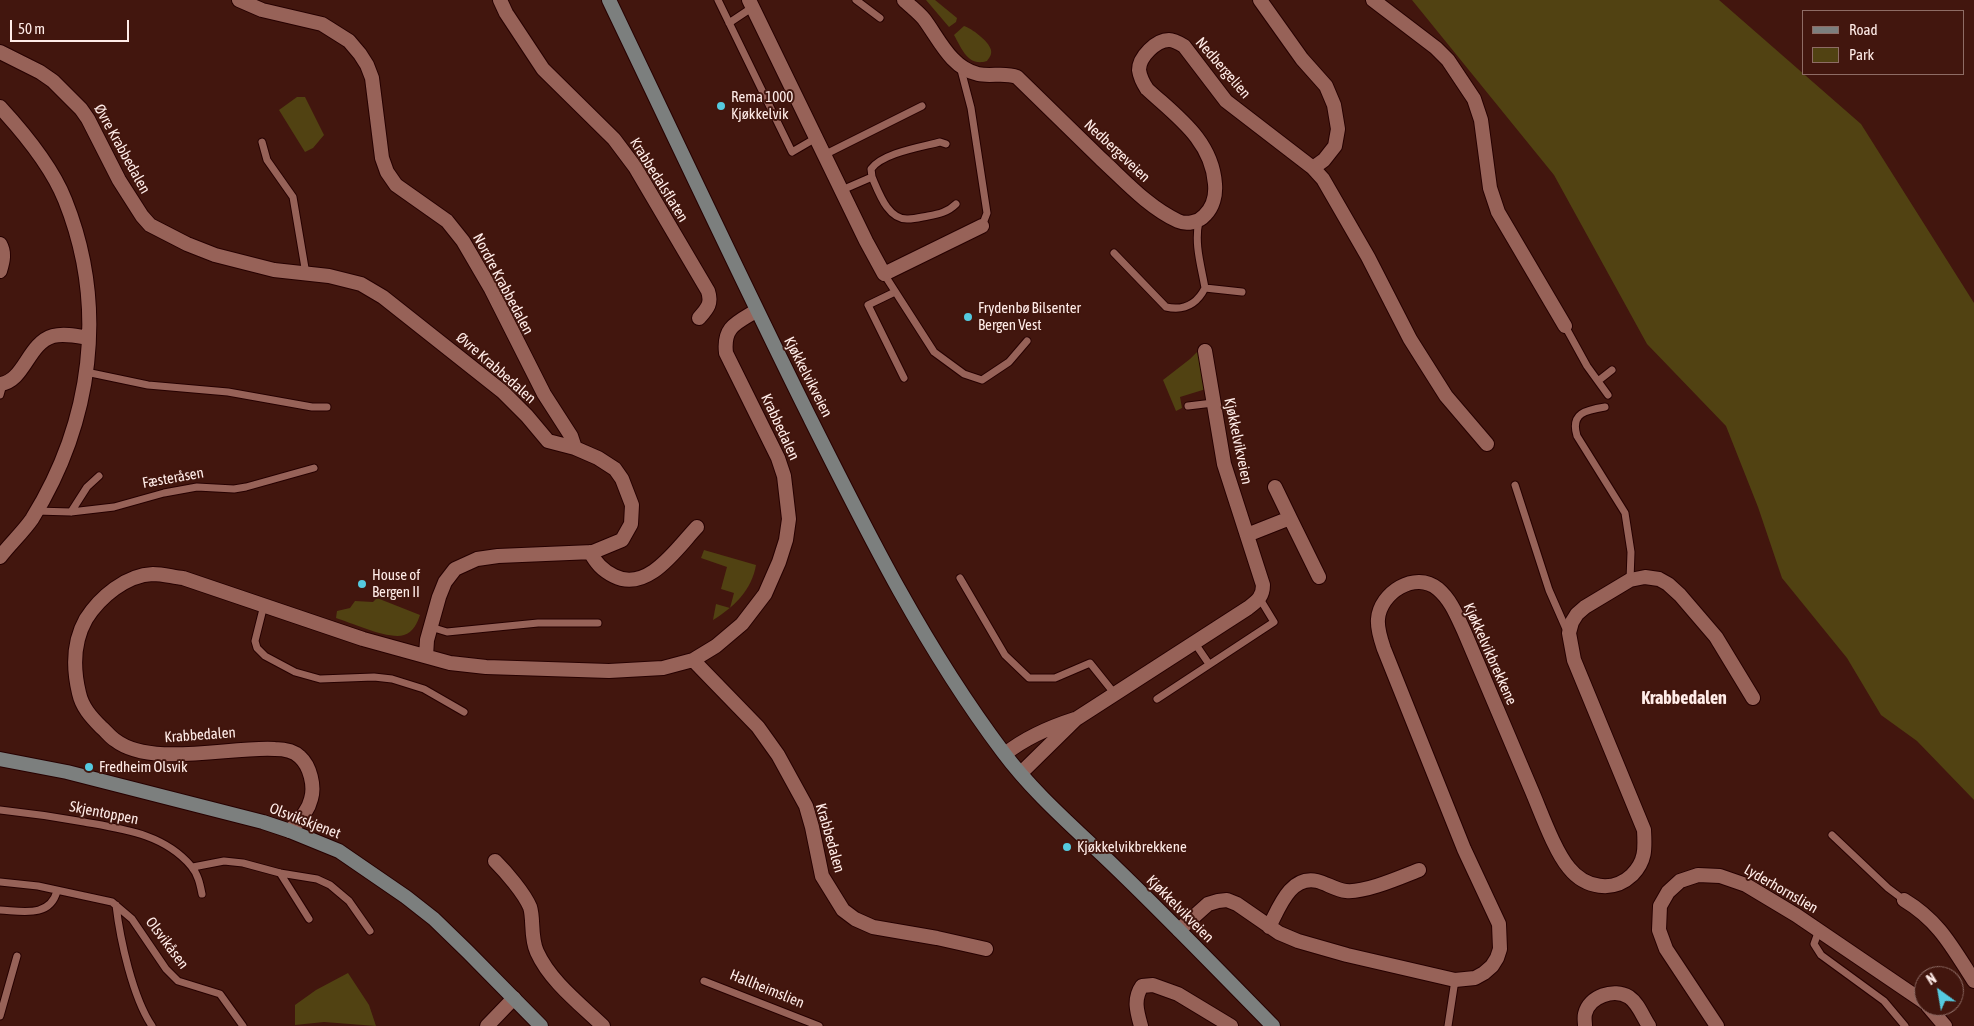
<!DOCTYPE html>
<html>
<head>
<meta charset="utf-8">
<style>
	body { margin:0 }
	#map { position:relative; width:1974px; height:1026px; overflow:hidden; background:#42160e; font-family:"Asap Condensed",sans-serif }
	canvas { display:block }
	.legend { position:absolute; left:1802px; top:10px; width:162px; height:65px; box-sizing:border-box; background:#42160e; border:1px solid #8e6c65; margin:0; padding:6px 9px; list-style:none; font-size:15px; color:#ffece8 }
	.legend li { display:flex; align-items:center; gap:10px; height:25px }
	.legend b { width:25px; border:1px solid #8e6c65 }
	.north { position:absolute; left:1914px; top:966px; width:50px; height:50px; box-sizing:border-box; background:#42160e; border:1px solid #8e6c65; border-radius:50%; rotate:328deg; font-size:14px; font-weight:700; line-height:20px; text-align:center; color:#ffece8 }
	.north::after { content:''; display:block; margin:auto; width:18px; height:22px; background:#55cadf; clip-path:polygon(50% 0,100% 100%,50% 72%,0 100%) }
	.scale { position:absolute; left:10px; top:20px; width:119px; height:22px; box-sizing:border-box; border:2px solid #ffece8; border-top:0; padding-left:6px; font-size:15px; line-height:18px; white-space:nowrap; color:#ffece8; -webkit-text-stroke:4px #42160e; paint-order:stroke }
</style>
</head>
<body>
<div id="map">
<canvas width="1974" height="1026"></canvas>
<ul class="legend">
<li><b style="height:6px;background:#7c7f7e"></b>Road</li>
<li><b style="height:14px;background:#514212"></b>Park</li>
</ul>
<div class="north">N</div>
<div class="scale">50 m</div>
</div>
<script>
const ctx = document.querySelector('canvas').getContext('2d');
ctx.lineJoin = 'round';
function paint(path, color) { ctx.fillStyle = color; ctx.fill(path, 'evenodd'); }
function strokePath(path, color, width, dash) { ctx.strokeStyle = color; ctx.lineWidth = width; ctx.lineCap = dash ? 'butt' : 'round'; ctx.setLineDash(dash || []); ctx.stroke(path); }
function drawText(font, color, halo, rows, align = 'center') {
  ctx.font = font + ' "Asap Condensed",sans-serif'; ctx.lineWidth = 4; ctx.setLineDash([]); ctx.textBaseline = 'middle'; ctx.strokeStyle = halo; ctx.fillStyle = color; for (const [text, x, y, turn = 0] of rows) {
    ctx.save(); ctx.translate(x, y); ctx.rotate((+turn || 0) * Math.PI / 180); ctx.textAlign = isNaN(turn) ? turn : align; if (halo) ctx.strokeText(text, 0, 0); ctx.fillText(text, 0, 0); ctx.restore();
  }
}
const green = new Path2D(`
	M926 0H935L957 18 956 22 949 27Z
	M1412 0H1719L1861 124 1974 303V800L1917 741 1881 715 1847 658 1782 578 1758 507 1726 426 1647 344 1554 175Z
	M964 26C971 28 989 41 991 50 992 55 989 58 987 61 968 67 962 49 954 35Z
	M297 97H305L324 135 313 148 305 152 279 110Z
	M1199 350 1206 389 1180 397 1182 408 1176 411 1163 380 1190 359Z
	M704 550 756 565C752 590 733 608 713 620L716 604 730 608 734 593 721 589 727 567 701 558Z
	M377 598 420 615C417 624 413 632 404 635 389 640 352 623 336 618L337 611 350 608 355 601 373 602Z
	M348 973 369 1005 376 1026 324 1022 295 1025V1005L316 990Z`);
const service = new Path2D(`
	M718 0 792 152 816 138
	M856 0 880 18
	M729 23 753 7
	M960 66 971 108 987 213 982 226
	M262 142 267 160 293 197 306 274
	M824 155 922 106
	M872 177 871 169C882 153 921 147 940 142L946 144
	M842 190 872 177C879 193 888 220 908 219 915 219 922 217 928 216 939 214 948 212 956 204
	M1114 253 1166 307C1184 311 1197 304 1205 288 1201 265 1194 244 1199 221
	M884 274 934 352 964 374 982 380 1009 362 1027 341
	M1205 288 1242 292
	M895 292 868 305 904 378
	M1565 326 1587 366 1608 395
	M86 372 148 385 228 392 312 407H327
	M1598 381 1612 370
	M0 395 3 384
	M1188 406 1213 403
	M1605 407C1586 410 1570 413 1577 436L1625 513 1631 552 1630 580
	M1515 485 1549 590 1567 631
	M36 511 71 512 114 507 164 493 197 487 234 489 246 487 314 468
	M71 512 87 487 99 476
	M960 578 1005 655 1029 678H1055L1090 663 1114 693
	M264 605 255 641 257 648 265 656 295 672 320 679 374 677 392 679 424 689 464 712
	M431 625 434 628 447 632 538 623H598
	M1194 642 1209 664
	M1157 699 1274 622 1260 599
	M0 810C28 813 56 817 84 822 123 829 164 834 191 866 198 874 200 884 202 894
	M1832 835 1888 888 1904 900
	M193 867 224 861 243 863 280 873 317 879 330 885 349 901 370 931
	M280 873 309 919
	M0 882 38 886 112 902 132 919 166 969 178 981 220 994 243 1026
	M116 905C120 940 133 998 152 1026
	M0 910C22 911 50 918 57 891
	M1819 930 1814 944 1821 955 1884 1001 1905 1026
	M704 981 819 1026
	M0 1016 17 956
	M1448 1026 1455 980`);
const minor = new Path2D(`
	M239 0 262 10 322 24 349 41 360 54 367 65 372 78 382 158 387 172 396 185 447 221 463 241 491 289 544 394 571 436 575 448
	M500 0 506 13 543 69 614 139 635 167 708 291C712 303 708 308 699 318
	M749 0 866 241 884 274 982 226
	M904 0C910 6 918 12 924 19 939 39 951 68 978 74 991 77 1004 72 1017 77 1045 104 1073 132 1101 159 1125 181 1148 207 1178 221 1187 225 1199 222 1205 215 1213 207 1216 195 1215 184 1212 140 1176 116 1147 89 1143 83 1140 77 1139 70 1139 57 1156 40 1169 40 1174 40 1179 43 1184 46L1226 101 1313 168 1324 160 1335 146 1338 129 1334 105 1326 86 1302 59 1260 0
	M1373 0 1436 48 1448 60 1474 99 1481 120 1490 188 1498 212 1565 326
	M0 52 40 72 53 81 81 109 88 119 119 180 142 216 150 225 187 244 215 255 274 270 329 276 361 284 383 297 503 392 527 416 548 441 575 448 598 458 615 469 622 479 632 505 631 524 622 540 593 552 498 556 477 559 455 569 445 582 439 597 427 640 426 656
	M0 107C24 133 52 167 65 200 108 307 92 422 32 519 23 532 10 544 0 557
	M1313 168 1323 179 1368 257 1410 339 1446 396 1487 444
	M0 244C5 253 3 261 0 271
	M0 384C24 382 28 343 53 336 64 333 77 336 88 338
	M1275 487 1290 518
	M1247 535 1290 518 1319 577
	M590 552C596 563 602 570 614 576 648 593 677 548 697 527
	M693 660 758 727 778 755 806 806 812 827 822 876 843 910 855 919 873 927 937 938 986 949
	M1005 754C1025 738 1050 727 1075 719
	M1021 773 1076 719 1248 608C1257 601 1263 597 1263 585L1224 464 1205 351
	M290 831C298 821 308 812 311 799 315 786 310 766 300 757 294 751 283 749 275 749 231 746 151 768 115 740 110 737 106 731 101 727 91 717 82 707 79 693 73 668 73 642 86 619 100 597 126 575 153 574 163 574 173 577 183 578L363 639 450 663 486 667 609 671 663 668 693 660 716 646 742 624 765 594 779 562 786 540 789 519 784 476 778 458 726 353C723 327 736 323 756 311
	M495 861C506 872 524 893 530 907 534 919 530 937 537 952 550 981 580 1004 603 1026
	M1904 900C1939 921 1952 947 1974 981
	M1269 927C1279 908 1290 875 1317 881 1326 883 1336 890 1346 891 1365 893 1401 877 1419 870
	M1179 930 1208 904 1218 901 1227 900 1237 904 1279 933 1298 941 1347 955 1455 980 1475 978 1484 973 1492 966 1497 958 1500 949 1499 924 1464 849 1384 649C1381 640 1377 629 1378 619 1380 593 1415 570 1438 589 1451 600 1457 616 1464 631 1487 684 1509 737 1531 789 1541 812 1554 850 1569 868 1585 888 1613 893 1632 875 1646 861 1645 848 1644 830L1574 660 1569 633 1572 622 1577 614 1585 607 1630 580 1645 577 1659 579 1668 584 1680 595 1716 637 1753 698
	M1928 1006 1945 1026
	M487 1026 514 998
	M1141 1026C1137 1012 1133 999 1142 986L1153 985 1178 994 1231 1026
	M1585 1026C1585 1022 1584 1018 1585 1014 1589 996 1614 988 1629 997 1638 1003 1643 1017 1649 1026
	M1717 1026 1666 949 1659 930 1660 906 1668 892 1680 881 1698 875 1720 876 1746 885 1796 915 1924 1002`);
const secondary = new Path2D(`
	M609 0C675 138 740 277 808 414 866 530 924 647 1003 752 1035 795 1077 830 1115 867 1169 919 1221 973 1273 1026
	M0 759 67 772 263 822 290 831 339 851 406 897 434 919 468 952 541 1026`);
const markers = [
	[721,106,5,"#55cadf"],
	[968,317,5,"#55cadf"],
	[362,584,5,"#55cadf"],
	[89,767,5,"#55cadf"],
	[1067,847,5,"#55cadf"]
];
const streetNames = [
	["Nedbergelien",1223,68,49],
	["Øvre Krabbedalen",122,149,61],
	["Nedbergeveien",1117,151,43],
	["Krabbedalsflaten",659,180,58],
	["Nordre Krabbedalen",503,284,62],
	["Øvre Krabbedalen",496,368,41],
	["Kjøkkelvikveien",808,377,63],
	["Krabbedalen",780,427,65],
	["Kjøkkelvikveien",1238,441,78],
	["Fæsteråsen",173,478,-10],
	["Kjøkkelvikbrekkene",1490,654,66],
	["Krabbedalen",200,735,-4],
	["Skjentoppen",104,813,11],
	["Olsvikskjenet",305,821,21],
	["Krabbedalen",830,838,74],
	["Lyderhornslien",1781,889,30],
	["Kjøkkelvikveien",1180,909,45],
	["Olsvikåsen",167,943,53],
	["Hallheimslien",767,989,22]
];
const poiNames = [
	["Rema 1000",731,97],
	["Kjøkkelvik",731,114],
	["Frydenbø Bilsenter",978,308],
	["Bergen Vest",978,325],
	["House of",372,575],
	["Bergen II",372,592],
	["Fredheim Olsvik",99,767],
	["Kjøkkelvikbrekkene",1077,847]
];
const quarterNames = [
	["Krabbedalen",1684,698]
];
paint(green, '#514212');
strokePath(service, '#260000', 9);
strokePath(minor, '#260000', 16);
strokePath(secondary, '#260000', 16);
strokePath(service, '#976258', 7);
strokePath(minor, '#976258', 14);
strokePath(secondary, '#7c7f7e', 14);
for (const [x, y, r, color] of markers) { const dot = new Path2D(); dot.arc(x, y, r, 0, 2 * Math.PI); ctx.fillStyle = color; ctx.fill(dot); strokePath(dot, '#42160e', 2); }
drawText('15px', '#ffece8', '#42160e', streetNames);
drawText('15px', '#ffece8', '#42160e', poiNames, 'left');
drawText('bold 18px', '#ffece8', '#42160e', quarterNames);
</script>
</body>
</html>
